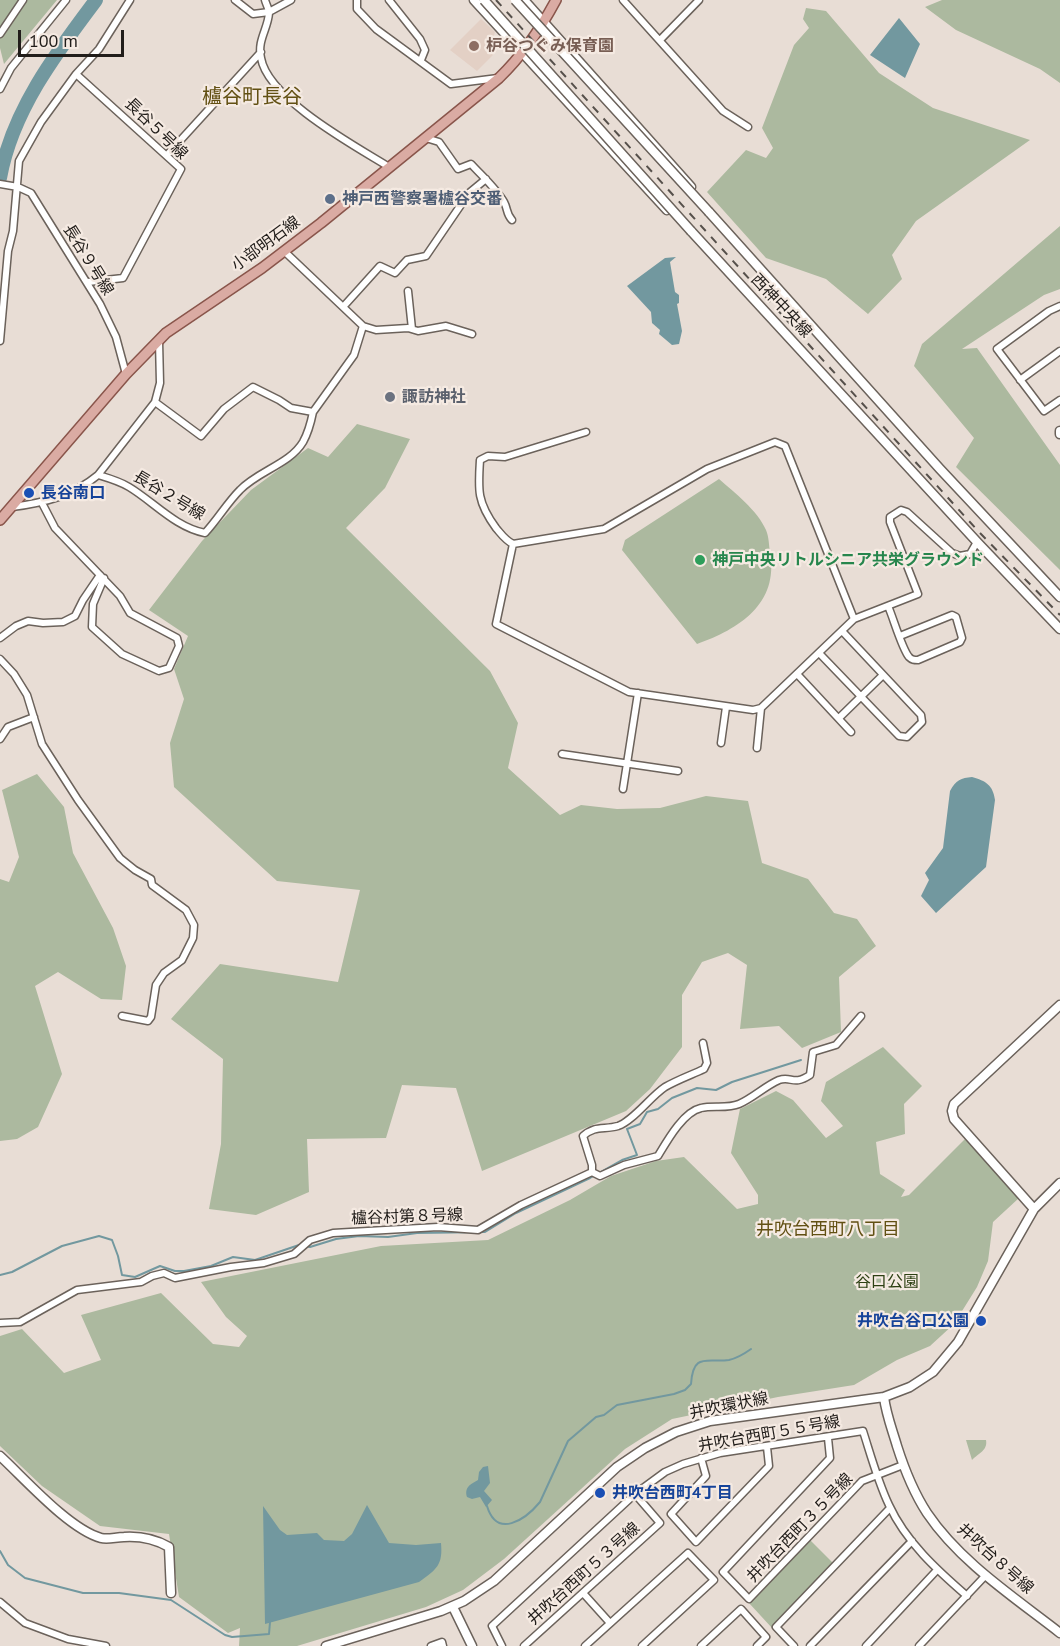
<!DOCTYPE html>
<html>
<head>
<meta charset="utf-8">
<style>
	body { margin:0 }
	#map { position:relative; width:1060px; height:1646px; overflow:hidden; background:#e8ddd5; font-family:"PT Sans",sans-serif }
	canvas { display:block }
	.scale { position:absolute; left:18px; top:30px; width:106px; height:27px; box-sizing:border-box; border:3px solid #211d1a; border-top:0; padding-left:8px; font-size:18px; line-height:21px; white-space:nowrap; color:#211d1a; -webkit-text-stroke:4px #f5eae2; paint-order:stroke }
</style>
</head>
<body>
<div id="map">
<canvas width="1060" height="1646"></canvas>
<div class="scale">100 m</div>
</div>
<script>
const ctx = document.querySelector('canvas').getContext('2d');
ctx.lineJoin = 'round';
function paint(path, color) { ctx.fillStyle = color; ctx.fill(path, 'evenodd'); }
function strokePath(path, color, width, dash) { ctx.strokeStyle = color; ctx.lineWidth = width; ctx.lineCap = dash ? 'butt' : 'round'; ctx.setLineDash(dash || []); ctx.stroke(path); }
function drawText(font, color, halo, rows, align = 'center') {
  ctx.font = font + ' "PT Sans","Noto Sans JP",sans-serif'; ctx.lineWidth = 4.5; ctx.setLineDash([]); ctx.textBaseline = 'middle'; ctx.strokeStyle = halo; ctx.fillStyle = color; for (const [text, x, y, turn = 0] of rows) {
    ctx.save(); ctx.translate(x, y); ctx.rotate((+turn || 0) * Math.PI / 180); ctx.textAlign = isNaN(turn) ? turn : align; if (halo) ctx.strokeText(text, 0, 0); ctx.fillText(text, 0, 0); ctx.restore();
  }
}
const built = new Path2D(`
	M481 19 495 32 492 42 497 51 477 71 450 50Z`);
const green = new Path2D(`
	M0 0H57L4 64 0 48Z
	M942 0H1060V83L1040 69 956 30 925 7Z
	M806 8 826 11 879 73 933 108 1030 140 916 221 892 255 902 279 868 314 826 279 766 258 707 192 746 150 766 158 773 148 762 128 794 45 809 28 803 19Z
	M1060 226V289L1044 295 962 349 977 348 1060 465V570L956 467 974 438 914 366 922 344Z
	M357 424 410 439 385 488 346 528 490 671 518 723 508 768 560 815 581 805 617 809 660 808 706 796 748 801 762 863 808 879 834 913 857 919 876 946 839 977 841 1032 802 1048 779 1026 740 1029 747 965 728 953 702 962 682 995V1047L650 1089 626 1111 482 1171 456 1088 402 1085 386 1138 307 1139 309 1192 256 1215 209 1209 221 1144 223 1059 171 1019 220 964 338 982 360 890 277 881 174 787 170 743 184 699 174 669 188 636 149 610 202 541 251 490 308 448 328 457Z
	M719 479C734 492 758 511 766 530 769 537 769 546 770 553 779 604 739 629 697 644L622 550 625 540Z
	M37 774 64 807 73 853 113 928 126 966 122 1000 101 999 58 972 35 986 62 1074 38 1127 17 1139 0 1141V879L9 882 19 857 2 790Z
	M883 1047 922 1086 904 1104 905 1134 876 1142 880 1174 905 1190 901 1197 909 1195 965 1139 1019 1198 993 1222 988 1261 977 1287 954 1324 930 1346 897 1360 854 1385 778 1397 672 1419 625 1449 504 1559 463 1590 426 1607 297 1646H239L240 1628 228 1633 179 1597 169 1534 100 1526 42 1486 0 1446V1336L22 1329 64 1373 101 1360 81 1315 161 1293 213 1344 239 1347 247 1336 226 1317 201 1282 381 1246 488 1240 570 1200 611 1176 656 1161 684 1157 737 1209 758 1204V1195L731 1153 740 1109 776 1091 793 1100 826 1138 843 1126 821 1101 826 1082Z
	M966 1440H986C988 1450 979 1453 972 1460Z
	M810 1540 833 1563 772 1628 749 1603Z`);
const water = new Path2D(`
	M899 18 920 44 905 78 870 55Z
	M676 257 670 262 675 292 679 295V303L677 304 682 331 679 344 672 345 659 334 660 330 652 323 651 312 627 286 665 258Z
	M972 777C986 781 993 785 995 800L986 867 936 913 921 896 929 880 925 873 943 848 950 791C956 780 961 778 972 777Z
	M488 1466 490 1483 484 1491 492 1500 486 1507 480 1497 472 1499 467 1497C464 1487 471 1484 478 1480L479 1472 483 1467Z
	M367 1505 389 1543 416 1545 441 1543C443 1565 437 1569 419 1582L265 1624 263 1506 280 1530 287 1535 317 1533 324 1540 344 1541 352 1534Z`);
const stream = new Path2D(`
	M0 1275 12 1272 62 1246 99 1236 112 1240 118 1256 122 1275 135 1277 160 1266 175 1271H184L211 1266 233 1257 255 1260 299 1245 310 1247 336 1239 359 1236 388 1237 417 1233 485 1232 516 1213 590 1178 622 1160 637 1155 627 1129 640 1124 647 1112 658 1109 672 1098 697 1088 716 1090 732 1082 801 1060
	M487 1506C497 1539 525 1520 540 1502L568 1441 596 1417 604 1415 617 1405 674 1394 685 1390 691 1384C693 1352 707 1363 729 1360 738 1358 744 1354 751 1349
	M0 1551 8 1565 25 1578 83 1593H119L171 1600 225 1635 232 1637 269 1634 270 1622`);
const river = new Path2D(`
	M0 178C12 111 56 53 96 0`);
const street = new Path2D(`
	M235 0 253 14 269 12 291 0
	M265 0C266 4 269 9 269 13 268 29 257 40 261 58 268 99 355 146 389 167
	M357 0V9L376 29 451 84 498 78
	M389 0 420 39 425 50 421 60
	M623 0 723 111 748 127
	M0 34 23 0
	M660 40 699 0
	M76 74 181 169 123 278 88 282
	M0 89 11 68 66 0
	M426 138 439 142 458 169 471 164C482 176 496 188 504 202 508 209 506 214 512 220
	M167 155 261 52
	M0 184 18 187 31 193 100 304 116 337 126 374
	M284 251 363 326 376 330 408 328 418 331 446 326 472 334
	M408 291 412 329
	M1060 306 1049 311 997 349 1044 411 1060 400
	M343 307 380 266 395 273 407 260 426 256 469 193 486 179
	M0 341 8 251 13 231 19 161 41 122 76 74 99 49 130 0
	M1020 380 1060 351
	M155 402 160 383 159 341
	M313 412 354 355 363 326
	M586 432 505 457 488 456 480 460C478 490 477 502 496 528 502 535 505 540 513 544L604 529 707 469 775 442 785 446 854 619
	M42 503 55 528 120 596 130 613 177 638 179 646 169 668 159 671 122 654 92 627 93 604 104 578
	M12 507C43 503 73 496 98 475L155 402 201 436 224 409 253 387 279 400 291 408 313 412C311 422 308 433 303 442 290 464 258 471 240 490 227 503 218 519 205 533 175 527 154 502 129 487 119 481 108 478 98 475
	M513 544 496 624 629 692 753 710 761 708 854 619 918 594 890 522V517L901 510 907 512 952 553 960 556 970 554 977 542
	M888 606C893 617 902 649 909 657 912 660 914 660 918 660L960 642 962 638 956 617 952 615 900 636
	M0 638 16 626 28 621 43 623 63 622 75 616 83 600 100 575
	M819 653 899 736 907 737 922 722 921 715 842 631
	M0 659 14 674 27 695 42 744 78 800 120 858 135 870 151 879 152 885 186 910 194 925 193 938 182 960 164 973 156 985 151 1017 148 1021 122 1016
	M797 674 851 732
	M839 718 883 675
	M0 739 8 727 34 717
	M721 743 726 707
	M757 748 761 708
	M562 754 678 771
	M623 789 638 693
	M592 1172V1165L583 1136C595 1125 604 1130 618 1126 633 1121 650 1097 665 1087 677 1080 691 1075 704 1069L707 1063 703 1043
	M0 1323 20 1322 77 1290 141 1282 152 1276 164 1273 175 1278 231 1267 264 1263 294 1254 310 1240 333 1233 438 1227 478 1230 521 1205 592 1172 600 1176 624 1165 658 1156C667 1141 683 1112 701 1108 713 1105 727 1109 739 1104 753 1098 765 1086 779 1080 792 1076 793 1086 810 1075L813 1052 836 1045 861 1016
	M828 1438 830 1458 723 1572 749 1599 862 1481 903 1465
	M701 1458 706 1476 671 1514 696 1542 769 1466 767 1447
	M583 1593 610 1623
	M0 1602 25 1623 68 1639 106 1646
	M431 1646 442 1642 443 1646
	M502 1646 492 1626 635 1494 665 1472 683 1464 720 1453 863 1431C871 1456 878 1482 889 1505 906 1542 937 1570 967 1596
	M524 1646 660 1523 635 1494
	M585 1646 688 1553 714 1580 642 1646
	M701 1646 741 1609 766 1637 757 1646
	M794 1646 776 1627 890 1508
	M810 1646 912 1541
	M866 1646 937 1570
	M919 1646 986 1575`);
const secondary = new Path2D(`
	M474 0 667 210
	M524 0 691 187
	M709 212 940 469 1060 597
	M691 231 978 543 1060 629
	M1060 431V434
	M1034 1209 954 1119 952 1111 954 1104 1060 1005
	M884 1397C886 1414 892 1429 897 1446 904 1468 914 1493 927 1513 960 1562 1014 1597 1060 1633
	M0 1456C25 1479 69 1529 101 1538 108 1540 116 1537 124 1537 140 1536 155 1539 169 1547L171 1593
	M453 1607 472 1646
	M326 1646 441 1611 464 1601 494 1581 617 1467 645 1448 676 1432 710 1421 884 1397 910 1387 933 1372 958 1342 1034 1209 1060 1183`);
const primary = new Path2D(`
	M0 520 126 374 166 333 262 268 321 223 499 78C522 56 541 28 556 0`);
const rail = new Path2D(`
	M496 0 979 532 1060 615`);
const secondaryBridge = new Path2D(`
	M484 0 691 231
	M515 0 709 212`);
const markers = [
	[474,46,6,"#8d6e63"],
	[330,199,6,"#5c6f8a"],
	[390,397,6,"#6b7280"],
	[29,493,6,"#1a4fb4"],
	[700,560,6,"#2e9e5b"],
	[981,1321,6,"#1a4fb4"],
	[600,1493,6,"#1a4fb4"]
];
const educationNames = [
	["枦谷つぐみ保育園",486,46]
];
const streetNames = [
	["長谷５号線",156,129,44],
	["小部明石線",266,244,-36],
	["長谷９号線",88,260,58],
	["西神中央線",781,306,47],
	["長谷２号線",169,496,31],
	["櫨谷村第８号線",407,1217,-2],
	["井吹環状線",729,1406,-11],
	["井吹台西町５５号線",769,1434,-10],
	["井吹台西町３５号線",800,1528,-46],
	["井吹台８号線",995,1559,42],
	["井吹台西町５３号線",584,1574,-42]
];
const serviceNames = [
	["神戸西警察署櫨谷交番",342,199]
];
const worshipNames = [
	["諏訪神社",402,397]
];
const transitNames = [
	["長谷南口",41,493],
	["井吹台谷口公園",969,1321,"right"],
	["井吹台西町4丁目",612,1493]
];
const leisureNames = [
	["神戸中央リトルシニア共栄グラウンド",712,560]
];
const parkNames = [
	["谷口公園",887,1282]
];
const neighbourhoodNames = [
	["井吹台西町八丁目",828,1230]
];
const quarterNames = [
	["櫨谷町長谷",252,97]
];
paint(built, '#e3d0c5');
paint(green, '#acb99f');
paint(water, '#72989f');
strokePath(stream, '#72989f', 2);
strokePath(river, '#72989f', 14);
strokePath(street, '#6b625b', 9);
strokePath(secondary, '#6b625b', 11);
strokePath(primary, '#89554b', 12);
strokePath(street, '#fff', 6);
strokePath(secondary, '#fff', 8);
strokePath(primary, '#daaba3', 9);
strokePath(rail, '#56504b', 2, [8, 8]);
strokePath(secondaryBridge, '#6b625b', 11, []);
strokePath(secondaryBridge, '#fff', 8);
for (const [x, y, r, color] of markers) { const dot = new Path2D(); dot.arc(x, y, r, 0, 2 * Math.PI); ctx.fillStyle = color; ctx.fill(dot); strokePath(dot, '#f5eae2', 2); }
drawText('bold 16px', '#785e54', '#f5eae2', educationNames, 'left');
drawText('16px', '#211d1a', '#f5eae2', streetNames);
drawText('bold 16px', '#4e5e75', '#f5eae2', serviceNames, 'left');
drawText('bold 16px', '#5b616d', '#f5eae2', worshipNames, 'left');
drawText('bold 16px', '#164399', '#f5eae2', transitNames, 'left');
drawText('bold 16px', '#27864d', '#f5eae2', leisureNames, 'left');
drawText('16px', '#2d4013', '#f5eae2', parkNames);
drawText('18px', '#625013', '#f5eae2', neighbourhoodNames);
drawText('20px', '#625013', '#f5eae2', quarterNames);
</script>
</body>
</html>
